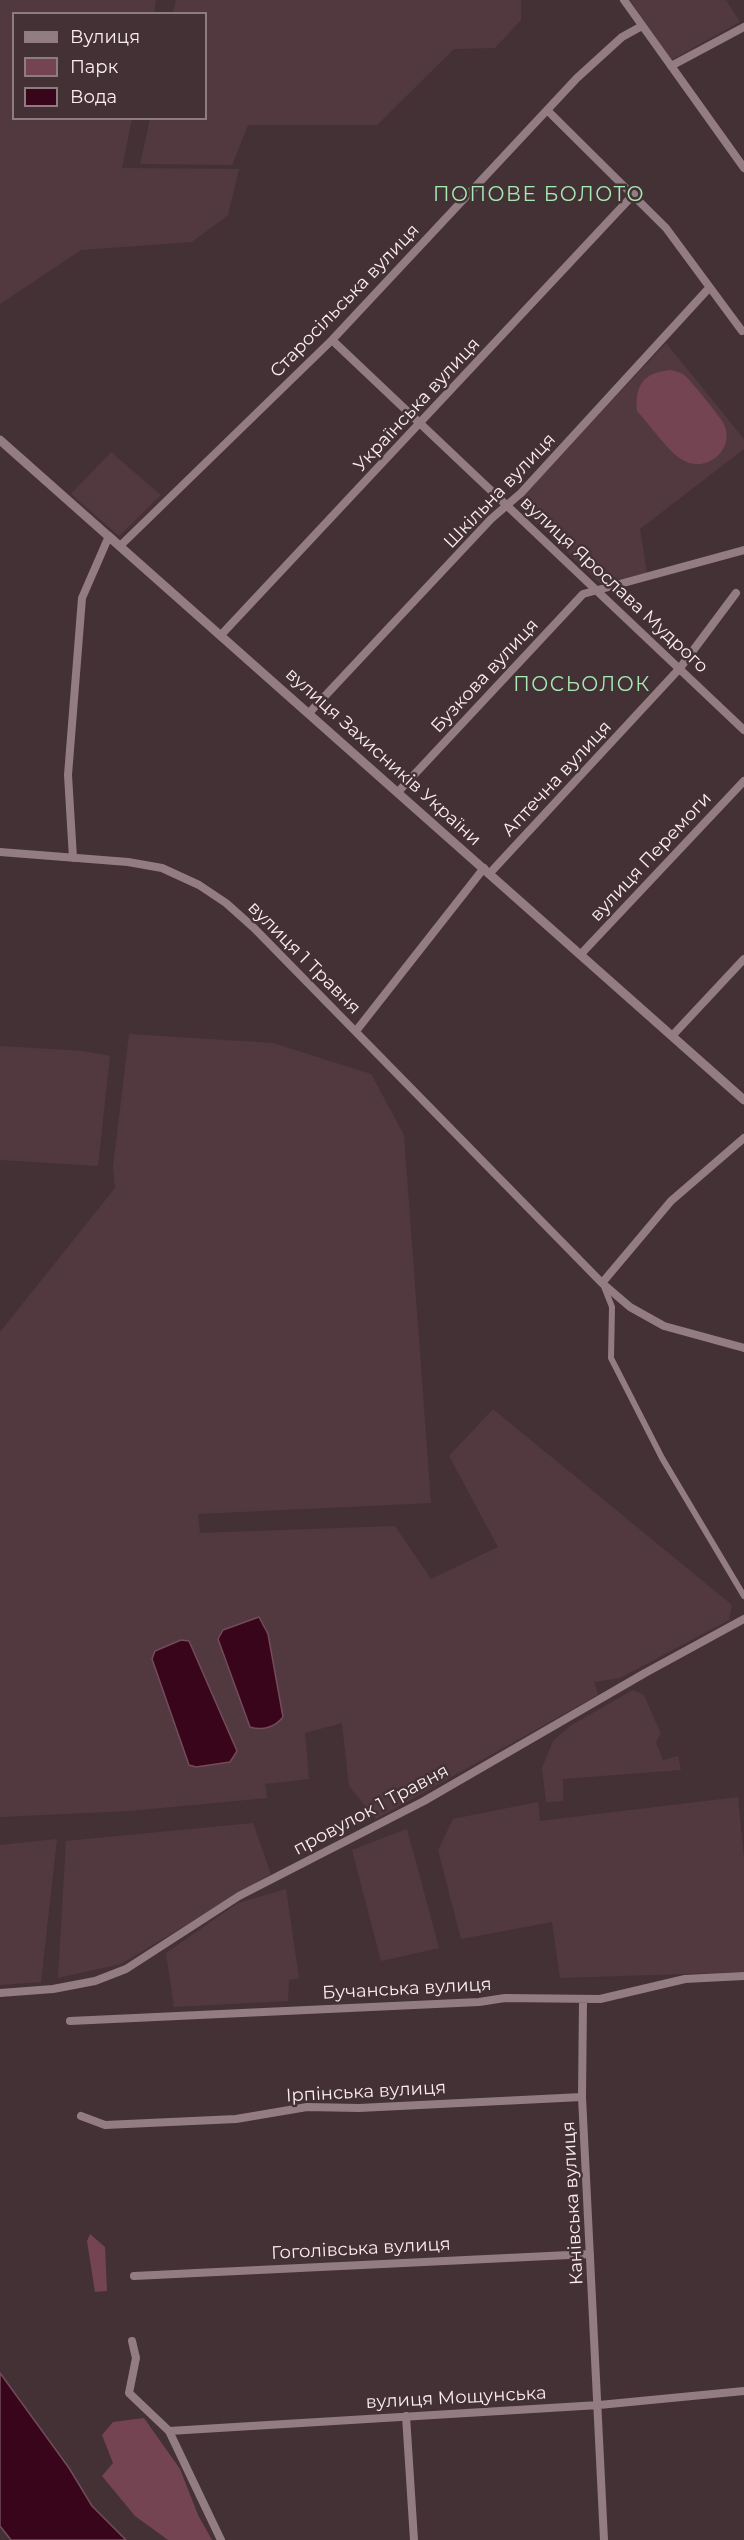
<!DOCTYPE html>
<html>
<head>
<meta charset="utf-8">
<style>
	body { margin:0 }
	#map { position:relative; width:744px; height:2540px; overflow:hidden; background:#443136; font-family:Montserrat,sans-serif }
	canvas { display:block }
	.legend { position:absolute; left:12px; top:12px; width:195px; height:108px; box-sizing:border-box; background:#443136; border:2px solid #8d7d81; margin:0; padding:8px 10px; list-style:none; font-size:18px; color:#faeef1 }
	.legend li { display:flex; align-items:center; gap:12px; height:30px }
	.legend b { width:30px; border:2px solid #8d7d81 }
</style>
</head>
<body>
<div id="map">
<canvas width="744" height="2540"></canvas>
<ul class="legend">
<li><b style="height:8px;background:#937d83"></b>Вулиця</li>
<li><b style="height:16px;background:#744453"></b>Парк</li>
<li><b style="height:16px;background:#39051b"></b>Вода</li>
</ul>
</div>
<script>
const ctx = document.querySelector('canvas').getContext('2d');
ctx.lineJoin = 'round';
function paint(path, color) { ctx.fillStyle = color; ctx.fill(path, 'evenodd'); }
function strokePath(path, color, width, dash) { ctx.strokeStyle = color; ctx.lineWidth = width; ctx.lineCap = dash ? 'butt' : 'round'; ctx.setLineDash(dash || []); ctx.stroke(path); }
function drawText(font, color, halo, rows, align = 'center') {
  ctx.font = font + ' Montserrat,sans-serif'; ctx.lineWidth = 5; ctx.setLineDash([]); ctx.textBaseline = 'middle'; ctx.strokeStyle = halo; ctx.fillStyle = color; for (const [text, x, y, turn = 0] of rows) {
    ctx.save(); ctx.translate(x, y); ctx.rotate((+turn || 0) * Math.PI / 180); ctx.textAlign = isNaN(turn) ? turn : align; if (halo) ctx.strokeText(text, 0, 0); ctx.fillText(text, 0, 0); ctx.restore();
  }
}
const built = new Path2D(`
	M0 0H156L154 13 14 14V118L132 119 122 168 239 169 228 215 192 242 81 250 0 304Z
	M176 0H521V20L495 48 454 49 377 125H248L232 165 140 164 150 119 206 118V14L173 13Z
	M630 0H726L740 22 671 60Z
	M666 343 744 439V449L640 529 647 573 601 584 520 507 521 497Z
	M111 452 161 495 119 536 71 494Z
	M129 1034 273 1043 371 1074 404 1135 431 1503 198 1514 200 1533 395 1526 431 1579 498 1547 449 1456 493 1409 732 1605 729 1620 620 1678 594 1682 598 1695 376 1819 349 1786 342 1723 305 1733 309 1779 265 1784 267 1798 130 1811 0 1817V1332L115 1188 113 1167Z
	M0 1046 83 1051 110 1056 98 1166 0 1160Z
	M633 1690 644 1695 661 1734 656 1742 663 1760 678 1756 681 1770 563 1779V1801L546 1802 542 1768 553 1741 570 1726Z
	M738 1797 744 1857V1972L560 1978 552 1922 461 1939 438 1850 453 1819 538 1802 540 1821Z
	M253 1823 271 1874 121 1964 58 1978 66 1841Z
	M407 1829 439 1948 381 1961 352 1850Z
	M57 1839 41 1982 0 1985V1845Z
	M286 1889 299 1978 289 1980 288 2001 174 2007 166 1953 238 1903Z`);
const green = new Path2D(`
	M670 370C675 371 679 372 683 374 689 378 721 418 724 424 736 451 704 475 681 459 666 449 650 425 637 411 635 385 643 373 670 370Z
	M90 2234 105 2247 107 2291 95 2292 87 2241Z
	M144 2418 180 2469 198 2515 212 2540H168L135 2516 102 2476 113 2463 102 2435 113 2422Z`);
const water = new Path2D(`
	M259 1617 268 1634 283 1717C275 1727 263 1731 250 1727L218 1639 223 1630Z
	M181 1640 189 1641 237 1751 230 1762 196 1767 189 1765 152 1659 155 1651Z
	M0 2373 69 2468 92 2506 126 2540H11L0 2526Z`);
const pedestrian = new Path2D(`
	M603 1284 612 1307 611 1358 662 1458 744 1596`);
const minor = new Path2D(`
	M624 0 744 168
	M671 66 744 27
	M547 110 666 228 742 331
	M332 340 744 730
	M221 635 634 194
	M309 713 491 519 521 493 709 288
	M398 792 583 594 744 550
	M0 852 128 862 162 868 199 885 226 903 254 928 602 1283 630 1307 664 1326 744 1348
	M73 858 68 775 82 598 109 536 120 546 332 340 577 78 622 37 642 26
	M490 873 680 668 736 593
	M581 954 744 781
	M356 1031 484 868
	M672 1036 744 959
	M602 1283 671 1201 744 1138
	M0 1993 53 1989 95 1981 126 1969 239 1896 424 1801 645 1673 744 1619
	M583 2000 582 2097 604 2540
	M70 2021 479 2002 505 1998 600 1999 685 1979 744 1976
	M81 2116 105 2125 236 2119 307 2107 359 2108 582 2097
	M134 2276 590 2254
	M132 2341 136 2358 129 2393 169 2431 221 2540
	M406 2416 414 2540
	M169 2431 599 2405 744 2391`);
const tertiary = new Path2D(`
	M0 440 744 1100`);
const streetNames = [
	["Старосільська вулиця",345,301,-46],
	["Українська вулиця",417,405,-47],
	["Шкільна вулиця",500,491,-46],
	["вулиця Ярослава Мудрого",614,585,43],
	["Бузкова вулиця",485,676,-47],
	["вулиця Захисників України",383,757,42],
	["Аптечна вулиця",557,779,-47],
	["вулиця Перемоги",651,857,-47],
	["вулиця 1 Травня",304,958,45],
	["провулок 1 Травня",371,1810,-28],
	["Бучанська вулиця",407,1989,-3],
	["Ірпінська вулиця",366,2092,-3],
	["Канівська вулиця",573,2203,-93],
	["Гоголівська вулиця",361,2249,-3],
	["вулиця Мощунська",456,2398,-3]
];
const neighbourhoodNames = [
	["ПОПОВЕ БОЛОТО",539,195],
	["ПОСЬОЛОК",582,685]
];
paint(built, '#523940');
paint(green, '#744453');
paint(water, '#39051b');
strokePath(water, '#734b5b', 1.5);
strokePath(pedestrian, '#937d83', 6);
strokePath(minor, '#937d83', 8);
strokePath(tertiary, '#937d83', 9);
drawText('18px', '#faeef1', '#443136', streetNames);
ctx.letterSpacing = '1.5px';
drawText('20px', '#a6e9b3', '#443136', neighbourhoodNames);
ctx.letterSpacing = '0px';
</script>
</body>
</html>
